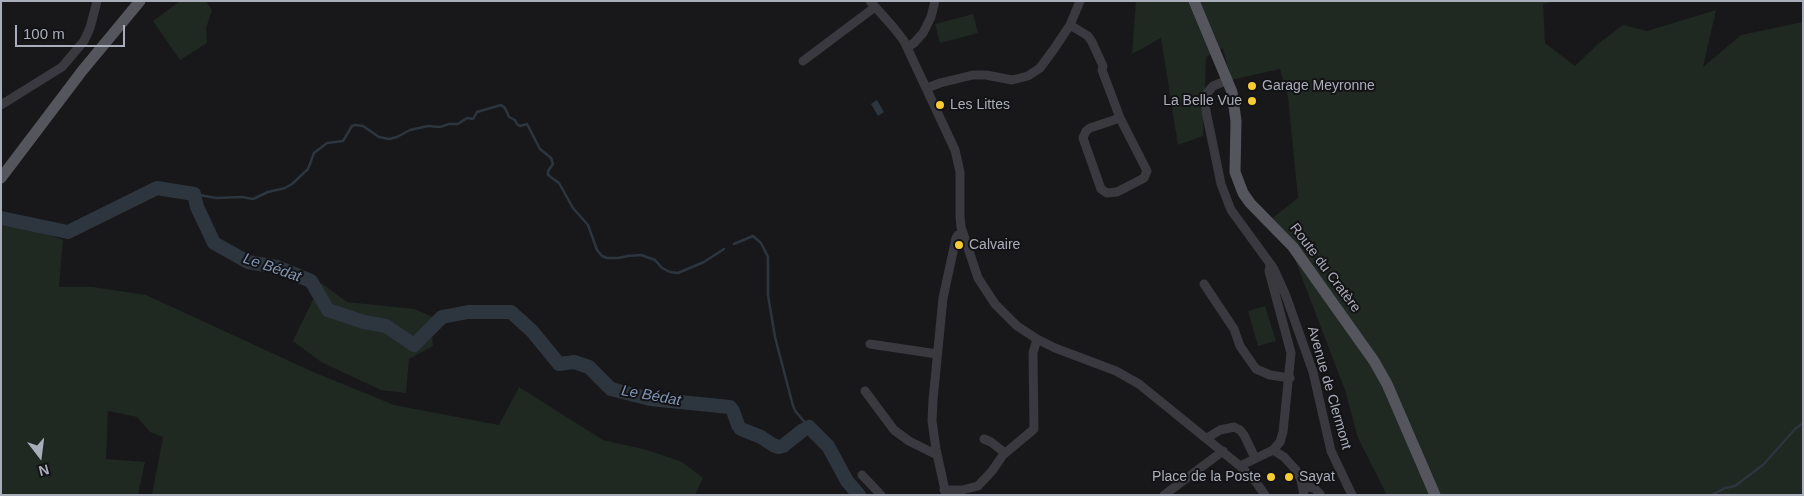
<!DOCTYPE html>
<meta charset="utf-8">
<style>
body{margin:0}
#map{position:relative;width:1804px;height:496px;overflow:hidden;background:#18181a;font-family:Helvetica,sans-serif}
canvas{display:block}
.frame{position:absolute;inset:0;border:2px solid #aaadba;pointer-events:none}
.north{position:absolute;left:15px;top:431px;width:50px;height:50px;-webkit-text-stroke:4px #131315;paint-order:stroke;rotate:165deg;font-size:14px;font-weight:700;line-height:20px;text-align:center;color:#aaadba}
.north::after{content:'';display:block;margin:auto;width:18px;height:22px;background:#aaadba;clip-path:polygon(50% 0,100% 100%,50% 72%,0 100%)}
.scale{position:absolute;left:15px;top:25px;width:110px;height:22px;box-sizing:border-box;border:2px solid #aaadba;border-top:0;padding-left:6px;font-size:15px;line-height:18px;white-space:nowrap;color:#aaadba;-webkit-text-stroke:4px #131315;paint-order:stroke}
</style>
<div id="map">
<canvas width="1804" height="496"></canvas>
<div class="frame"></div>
<div class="north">N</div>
<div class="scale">100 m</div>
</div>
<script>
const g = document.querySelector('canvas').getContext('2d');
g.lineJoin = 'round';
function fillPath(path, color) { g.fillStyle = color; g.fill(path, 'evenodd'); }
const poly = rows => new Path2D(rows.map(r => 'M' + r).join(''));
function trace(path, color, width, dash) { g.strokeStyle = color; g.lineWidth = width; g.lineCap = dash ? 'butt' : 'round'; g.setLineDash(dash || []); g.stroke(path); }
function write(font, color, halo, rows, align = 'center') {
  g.font = font + ' Helvetica,sans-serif'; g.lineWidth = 4; g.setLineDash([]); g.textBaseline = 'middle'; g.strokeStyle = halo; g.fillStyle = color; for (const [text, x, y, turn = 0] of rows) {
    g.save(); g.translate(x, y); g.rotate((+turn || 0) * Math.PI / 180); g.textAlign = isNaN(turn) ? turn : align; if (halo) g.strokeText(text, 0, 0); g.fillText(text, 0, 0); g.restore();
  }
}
fillPath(poly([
 [180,1,206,1,212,10,206,28,207,43,180,60,153,21],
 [1136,1,1556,1,1543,4,1545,43,1575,66,1599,43,1623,25,1647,31,1716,10,1703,67,1741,35,1803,22,1803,495,1387,495,1358,438,1345,390,1289,244,1270,220,1298,198,1288,97,1280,69,1231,80,1223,48,1206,57,1203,136,1178,145,1161,38,1132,54],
 [973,14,978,33,940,43,935,24],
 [1,226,37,230,63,240,59,287,93,287,146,295,311,371,394,405,499,425,519,387,603,440,647,450,682,462,703,478,695,495,152,495,163,437,150,432,137,417,108,411,106,459,145,462,138,495,1,495],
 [321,283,347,302,414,309,431,316,433,346,409,359,406,393,381,390,321,362,293,341],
 [1265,306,1276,341,1258,346,1248,311]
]), '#1f2821');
fillPath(poly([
 [877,100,884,112,878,116,871,104]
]), '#2d353e');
trace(poly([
 [194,194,216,198,242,197,253,199,268,192,285,188,292,184,308,169,314,153,327,143,343,141,352,126,355,125,363,126,379,137,389,139,397,137,410,130,428,126,440,127,449,124,458,124,467,118,473,119,477,112,501,105,505,108,509,117,515,120,517,124,520,126,527,124,540,149,551,158,553,164,548,171,548,175,559,183,573,208,588,225,597,250,602,256,607,258,618,258,628,256,641,255,655,260,662,268,670,272,678,273,704,262,724,249],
 [734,244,753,236,761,243,768,257,768,295,775,337,793,406,796,412,809,427],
 [1712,495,1725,488,1735,486,1764,464,1795,429,1803,423]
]), '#2d353e', 2.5);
trace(poly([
 [1,218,68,232,157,188,194,194,197,207,214,243,248,262,277,267,311,281,328,310,364,322,386,326,414,345,442,317,468,312,511,312,532,331,559,364,574,362,589,367,611,389,650,399,730,407,733,411,738,425,741,429,761,437,773,445,779,447,783,446,803,430],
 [807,428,809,427,828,446,847,481,859,495]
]), '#2d353e', 14);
trace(poly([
 [870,1,894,28,904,41,955,150,960,172,960,216,961,227,978,278,995,304,1017,326,1037,339,1055,348,1116,371,1139,384,1240,466,1256,482,1265,495],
 [1070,25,1088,36,1092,42,1103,66,1102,70,1120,118,1147,171,1144,178,1117,192,1107,193,1101,189,1083,138,1086,131,1090,128,1120,118],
 [907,47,914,43,923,33,931,17,935,1],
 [803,61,875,7],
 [1228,80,1213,86,1208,92,1205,101,1206,111,1221,184,1231,210,1274,269,1286,296,1313,372,1331,451,1352,495],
 [927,88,940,83,973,75,986,75,1012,80,1028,76,1040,68,1054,49,1070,25,1080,1],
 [1,105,62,67,84,41,90,28,97,1],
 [1204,284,1234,329,1240,346,1256,369,1270,375,1290,378],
 [870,344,937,354],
 [865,391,894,430,909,441,937,455],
 [1207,438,1220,430,1234,427,1240,430,1244,435,1255,458],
 [984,439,991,442,1005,453],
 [1273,450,1284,457,1296,470,1301,480,1304,495],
 [1240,466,1273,450,1280,442,1283,432,1291,353,1269,271,1270,266],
 [862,475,881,495],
 [1303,486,1314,488,1320,494],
 [944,490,962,490,978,486,992,471,1003,455,1034,429,1033,353,1037,339],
 [946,495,936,449,932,421,933,400,943,298,956,238,958,235,963,233],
 [1164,495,1223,451]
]), '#39393f', 9);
trace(poly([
 [1194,1,1232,92,1236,121,1235,172,1243,193,1250,203,1293,247,1374,361,1387,384,1435,495],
 [1,178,82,71,140,1]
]), '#55555e', 11);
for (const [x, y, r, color] of [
 [1252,86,5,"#f6cb33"],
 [1252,101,5,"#f6cb33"],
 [940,105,5,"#f6cb33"],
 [959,245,5,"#f6cb33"],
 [1271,477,5,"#f6cb33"],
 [1289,477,5,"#f6cb33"]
]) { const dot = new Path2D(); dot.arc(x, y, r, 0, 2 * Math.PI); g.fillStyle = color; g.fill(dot); trace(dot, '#131315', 2); }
write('14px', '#aaadba', '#131315', [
 ["Garage Meyronne",1262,86],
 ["La Belle Vue",1242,101,"right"],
 ["Les Littes",950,105],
 ["Calvaire",969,245],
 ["Place de la Poste",1261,477,"right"],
 ["Sayat",1299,477]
], 'left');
write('14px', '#aaadba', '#131315', [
 ["Route du Cratère",1325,268,53],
 ["Avenue de Clermont",1329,388,74]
]);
write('italic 15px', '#8096b5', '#131315', [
 ["Le Bédat",272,268,19],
 ["Le Bédat",651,396,10]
]);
</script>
